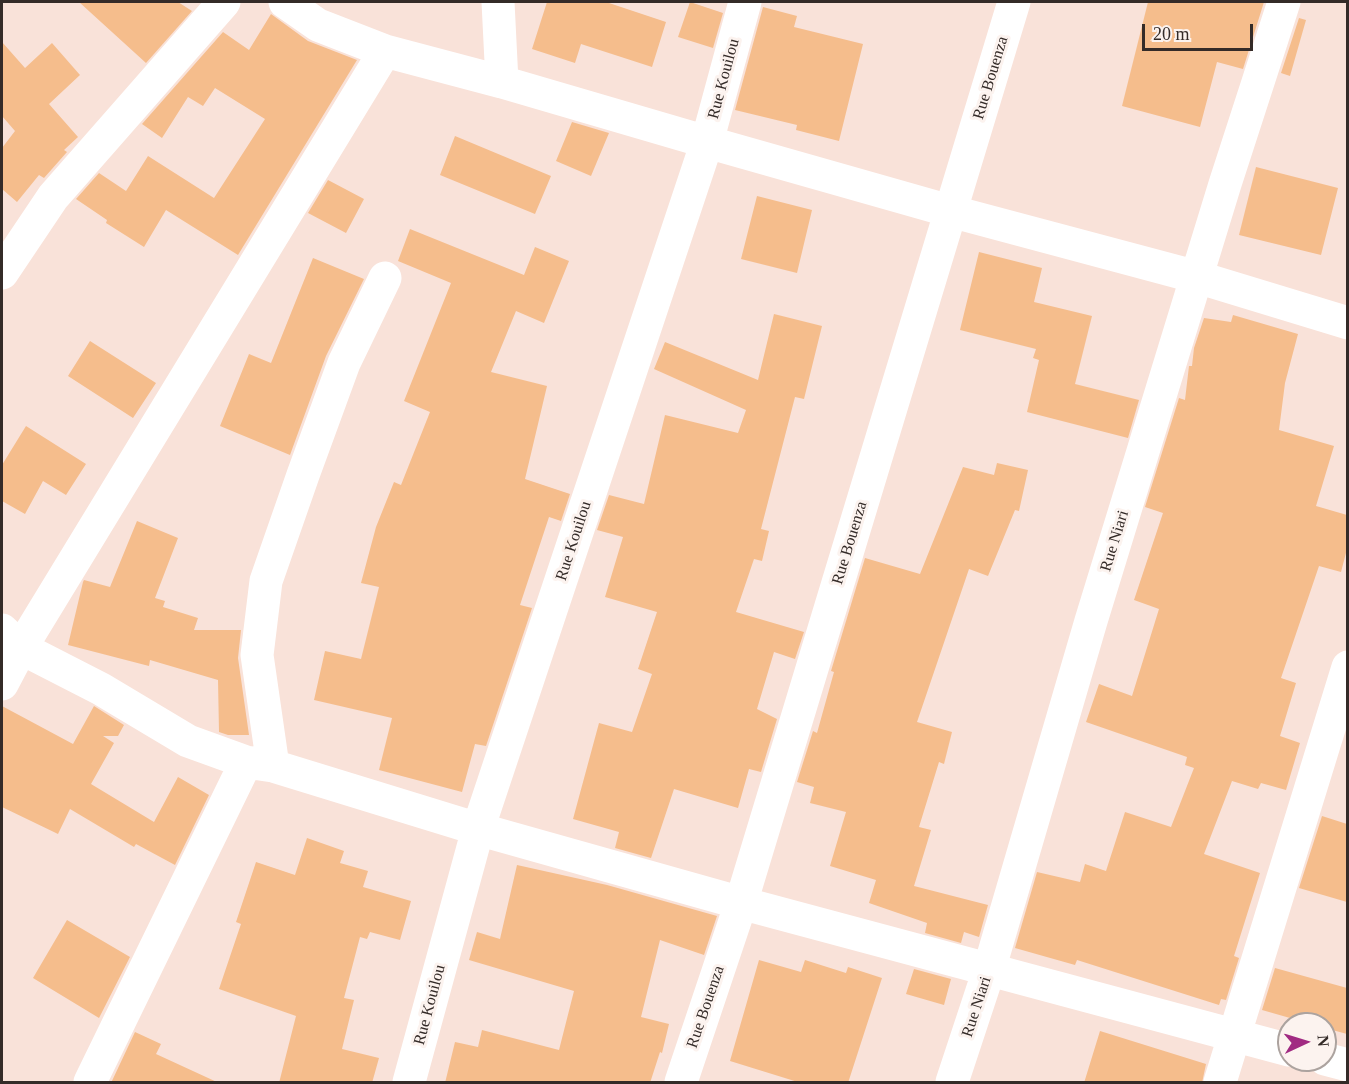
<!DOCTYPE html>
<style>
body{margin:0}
#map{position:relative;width:1349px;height:1084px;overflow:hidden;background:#f9e2d9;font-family:Georgia,serif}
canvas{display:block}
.frame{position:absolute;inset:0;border:3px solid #342b28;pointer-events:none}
.north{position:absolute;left:1277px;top:1012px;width:60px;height:60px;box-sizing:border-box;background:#fcf3ef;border:2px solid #aca39f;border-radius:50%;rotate:86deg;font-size:16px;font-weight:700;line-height:24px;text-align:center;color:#342b28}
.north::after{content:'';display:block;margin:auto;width:21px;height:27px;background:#a12a82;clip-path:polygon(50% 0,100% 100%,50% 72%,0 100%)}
.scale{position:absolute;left:1142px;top:24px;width:111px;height:27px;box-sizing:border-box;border:3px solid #342b28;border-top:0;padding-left:8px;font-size:18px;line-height:21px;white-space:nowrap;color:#342b28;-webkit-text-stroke:4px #fcf3ef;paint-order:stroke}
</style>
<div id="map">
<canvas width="1349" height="1084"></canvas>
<div class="frame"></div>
<div class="north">N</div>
<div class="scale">20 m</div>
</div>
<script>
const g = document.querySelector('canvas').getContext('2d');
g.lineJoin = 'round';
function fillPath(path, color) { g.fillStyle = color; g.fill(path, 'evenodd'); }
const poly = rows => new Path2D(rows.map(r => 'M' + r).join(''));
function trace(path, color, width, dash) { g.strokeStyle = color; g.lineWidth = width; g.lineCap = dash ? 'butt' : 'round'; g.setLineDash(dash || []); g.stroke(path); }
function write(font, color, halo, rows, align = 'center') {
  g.font = font + ' Georgia,serif'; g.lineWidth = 6; g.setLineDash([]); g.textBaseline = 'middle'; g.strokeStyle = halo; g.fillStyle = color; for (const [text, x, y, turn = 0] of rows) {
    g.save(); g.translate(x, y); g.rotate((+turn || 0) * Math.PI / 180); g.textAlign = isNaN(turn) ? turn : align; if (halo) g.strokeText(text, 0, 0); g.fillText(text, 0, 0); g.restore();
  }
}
fillPath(poly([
 [79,2,178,2,192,11,146,63],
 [547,2,606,2,666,22,652,67,581,44,575,63,532,49],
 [690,2,723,13,713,48,678,37],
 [1148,2,1264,2,1243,69,1217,62,1200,127,1122,106],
 [763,7,797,16,794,27,863,44,839,141,796,130,797,125,735,110],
 [271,14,308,41,357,60,238,255,166,210,144,247,106,223,107,220,76,199,99,173,126,191,148,156,214,198,265,119,215,88,203,106,188,97,162,138,142,124,223,32,249,50],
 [1299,18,1306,20,1290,76,1281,73],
 [2,42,25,68,52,43,80,75,49,104,78,137,64,150,67,152,44,178,39,175,17,202,2,189,2,148,15,131,2,116],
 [572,122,609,133,591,176,556,161],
 [455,136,551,176,535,214,440,175],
 [1256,167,1338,188,1321,255,1239,235],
 [328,180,364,199,346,233,308,213],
 [757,196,812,210,797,273,741,259],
 [410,229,524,275,535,247,569,261,544,323,516,311,491,372,547,386,525,479,570,494,561,521,549,517,520,605,532,608,486,746,475,744,462,792,379,770,392,718,314,700,325,651,361,659,379,587,361,583,376,527,394,482,401,485,430,412,404,401,451,283,398,261],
 [979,252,1042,268,1034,302,1092,316,1075,384,1139,400,1128,438,1027,412,1039,360,1033,358,1036,349,960,330],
 [313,258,364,279,326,356,290,455,220,426,249,354,271,363],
 [774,314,822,326,804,399,795,397,761,529,769,531,762,561,754,559,736,612,804,632,795,659,774,652,757,709,777,719,761,772,749,769,738,808,674,789,651,858,615,848,619,832,573,819,599,723,632,732,652,674,638,669,657,612,605,597,623,537,597,530,609,495,644,504,665,415,738,433,746,410,654,369,665,342,758,380],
 [1233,315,1298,334,1285,383,1279,430,1334,446,1316,506,1347,515,1347,549,1341,572,1319,566,1281,678,1296,683,1280,736,1300,743,1286,790,1261,783,1258,789,1232,781,1204,854,1260,873,1234,956,1239,958,1226,1000,1221,999,1219,1005,1077,960,1075,965,1015,948,1037,872,1080,882,1085,864,1106,871,1125,812,1171,827,1194,768,1185,765,1187,757,1086,722,1099,684,1132,696,1159,609,1134,600,1163,513,1145,507,1179,398,1185,400,1189,366,1192,366,1194,348,1204,318,1231,322],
 [90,341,156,383,133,418,68,376],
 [26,426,86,464,66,495,43,481,25,514,2,501,2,465],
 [997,463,1028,470,1019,511,1015,510,988,576,969,569,917,722,952,732,944,764,939,762,919,827,931,830,914,886,988,905,979,937,964,932,961,943,925,933,927,923,869,903,876,880,830,866,846,812,810,803,814,787,797,782,813,731,817,733,834,672,831,671,865,558,920,574,963,467,994,475],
 [137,521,178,538,155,598,165,601,163,607,198,618,194,630,241,630,238,658,249,735,228,735,219,732,218,680,150,660,149,666,68,645,83,582,84,580,110,587],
 [2,706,73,744,94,706,124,725,118,736,103,736,114,743,91,784,154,822,178,777,209,795,175,865,136,844,134,847,70,809,58,834,2,807],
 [1322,816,1347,824,1347,902,1299,888],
 [307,838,344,851,340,863,368,871,363,887,411,901,400,940,370,932,367,939,360,937,344,998,354,1000,342,1049,379,1058,372,1083,279,1083,296,1016,219,989,241,924,236,922,256,862,295,875],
 [517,865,607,885,717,916,704,955,660,940,641,1017,669,1024,662,1053,660,1052,650,1083,445,1083,455,1042,478,1047,482,1030,559,1050,574,991,469,960,477,932,500,939],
 [67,920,130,957,99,1018,33,978],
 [759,960,801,972,805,960,846,973,848,967,882,978,848,1083,801,1083,730,1061],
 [1275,968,1347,988,1347,1034,1325,1028,1325,1024,1311,1024,1262,1010],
 [914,969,951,979,944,1005,906,994],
 [1100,1031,1206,1064,1202,1083,1084,1083],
 [135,1032,161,1044,156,1054,219,1083,111,1083]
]), '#f5bd8c');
trace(poly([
 [285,2,318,25,385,51,502,82,707,142,950,211,1197,277,1348,323],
 [498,2,502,82],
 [2,273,53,197,224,2],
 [2,630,21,648,101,689,188,741,246,762,273,766,478,829,741,903,1289,1050],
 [2,684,21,648,385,51],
 [273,766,257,655,266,581,303,475,344,363,385,278],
 [1325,1059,1348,1065],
 [90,1082,246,762],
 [409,1082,478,829,707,142,745,2],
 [681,1082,741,903,1014,2],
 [952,1082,989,970,1091,621,1225,184,1284,2],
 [1220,1082,1348,667]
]), '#fff', 33);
write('16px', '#342b28', '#fcf3ef', [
 ["Rue Bouenza",991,78,-73],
 ["Rue Kouilou",724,79,-75],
 ["Rue Kouilou",574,541,-72],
 ["Rue Niari",1115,541,-73],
 ["Rue Bouenza",850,543,-73],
 ["Rue Kouilou",430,1005,-75],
 ["Rue Bouenza",706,1007,-71],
 ["Rue Niari",977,1007,-72]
]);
</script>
